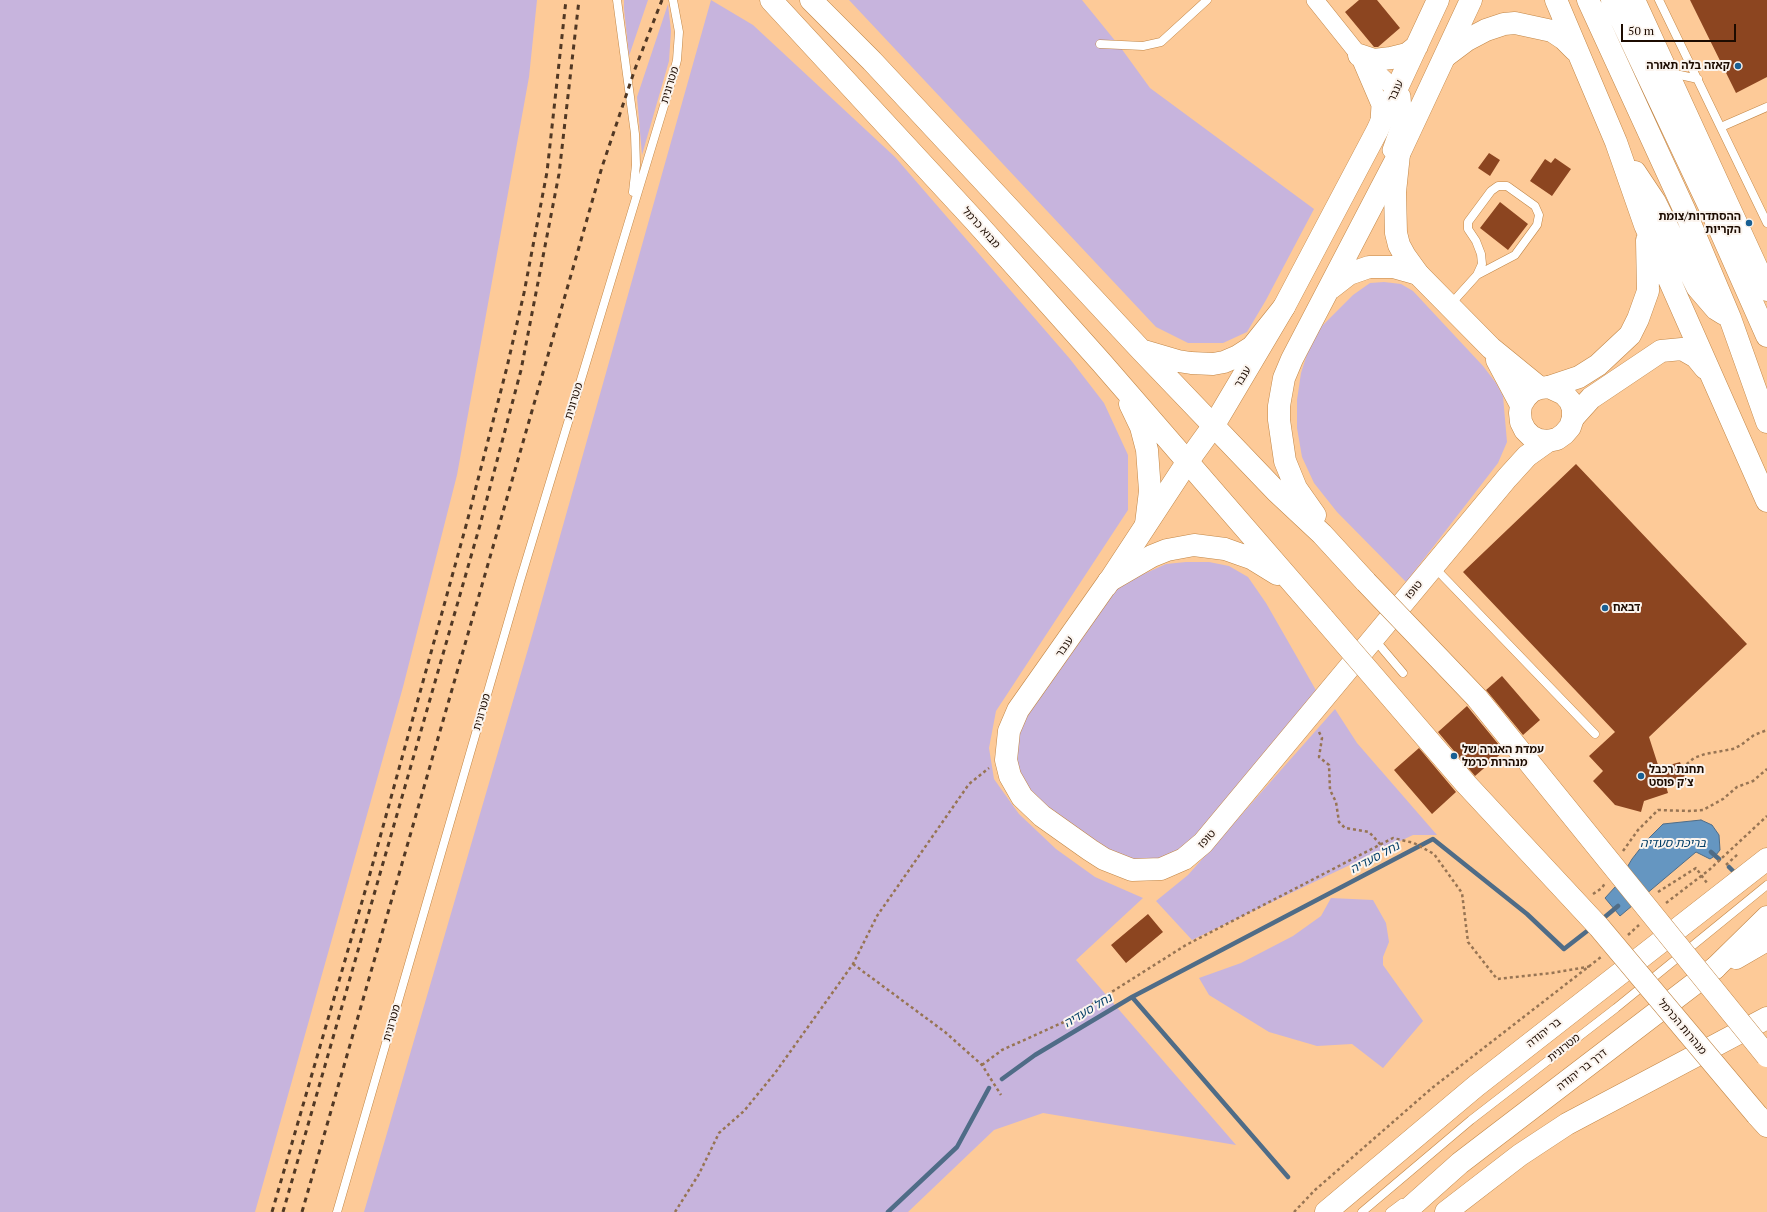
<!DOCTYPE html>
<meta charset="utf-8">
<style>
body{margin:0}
#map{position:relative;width:1767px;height:1212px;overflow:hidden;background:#fdca98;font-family:"PT Serif",serif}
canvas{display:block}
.scale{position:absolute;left:1621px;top:24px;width:115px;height:18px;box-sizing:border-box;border:2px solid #1c0b00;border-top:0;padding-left:5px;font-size:12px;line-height:14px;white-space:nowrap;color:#1c0b00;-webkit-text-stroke:3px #fbf4ee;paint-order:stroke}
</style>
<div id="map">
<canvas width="1767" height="1212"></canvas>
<div class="scale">50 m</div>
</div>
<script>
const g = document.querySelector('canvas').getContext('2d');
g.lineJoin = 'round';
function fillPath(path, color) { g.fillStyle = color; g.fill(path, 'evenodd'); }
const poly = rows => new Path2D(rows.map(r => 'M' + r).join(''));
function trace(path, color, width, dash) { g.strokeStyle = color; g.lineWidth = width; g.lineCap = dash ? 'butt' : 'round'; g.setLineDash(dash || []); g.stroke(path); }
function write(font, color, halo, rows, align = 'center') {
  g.font = font + ' "PT Serif","Noto Sans Hebrew",serif'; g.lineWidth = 4; g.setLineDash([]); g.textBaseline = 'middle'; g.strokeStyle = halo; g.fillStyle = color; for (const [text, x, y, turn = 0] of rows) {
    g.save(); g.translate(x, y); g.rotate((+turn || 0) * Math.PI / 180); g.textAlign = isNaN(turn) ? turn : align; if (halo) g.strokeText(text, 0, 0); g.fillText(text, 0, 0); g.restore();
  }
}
fillPath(poly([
 [0,0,537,0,529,77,457,475,403,687,255,1212,0,1212],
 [624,0,648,0,629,56,624,9],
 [711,0,753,25,895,157,1070,359,1104,403,1128,455,1128,510,996,711,989,748,994,779,1019,814,1056,849,1095,877,1143,898,1076,960,1236,1145,1043,1113,994,1130,908,1212,364,1212,533,632],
 [849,0,1082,0,1121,48,1150,88,1314,209,1266,300,1247,332,1223,343,1188,343,1156,327],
 [668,4,671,31,669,61,642,155,637,97],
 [1384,282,1401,284,1413,291,1483,366,1496,383,1503,396,1507,442,1498,463,1406,582,1337,512,1314,483,1302,457,1297,428,1297,400,1301,373,1309,348,1320,328,1353,295,1370,283],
 [1186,562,1209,562,1229,566,1248,577,1266,603,1317,692,1196,836,1179,850,1158,859,1134,860,1109,850,1048,808,1030,791,1020,772,1016,759,1018,734,1027,716,1117,586,1166,564],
 [1335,709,1357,743,1437,835,1413,835,1192,940,1156,901,1188,875],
 [1331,898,1373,900,1386,923,1389,942,1383,957,1383,965,1423,1021,1383,1068,1352,1044,1317,1046,1269,1032,1209,995,1199,978,1241,963,1293,936,1321,916]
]), '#c7b4dd');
const water = poly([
 [1701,820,1712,825,1719,835,1720,850,1716,855,1710,859,1696,852,1620,916,1605,898,1616,886,1632,859,1646,841,1663,824,1701,820]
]);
fillPath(water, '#6596c1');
trace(water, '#4f6c87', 1);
trace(poly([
 [1711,852,1719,859],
 [1729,867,1733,871],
 [1600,921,1618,906],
 [1132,997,1288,1177],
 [1002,1079,1035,1055,1132,997,1433,839,1527,914,1564,949,1591,928],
 [888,1212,957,1147,989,1088]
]), '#4f6c87', 4.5);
fillPath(poly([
 [1359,0,1377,0,1400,28,1378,47,1374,47,1345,12],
 [1690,0,1767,0,1767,77,1736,93],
 [1489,153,1500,160,1490,176,1478,168],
 [1555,158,1571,169,1552,196,1530,181,1545,159,1551,163],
 [1500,202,1528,224,1508,250,1480,228],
 [1576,464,1747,644,1649,737,1659,768,1680,762,1686,780,1666,786,1668,793,1644,801,1641,812,1615,805,1593,781,1603,771,1589,756,1615,732,1463,572],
 [1502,676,1540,720,1523,735,1486,690],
 [1467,706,1504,751,1475,776,1438,732],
 [1419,748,1456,792,1432,814,1394,770],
 [1148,914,1163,932,1126,963,1111,945]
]), '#8c4520');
const lane = poly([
 [617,0,635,134,636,165,633,192],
 [1659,0,1767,223],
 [1100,44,1143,46,1161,42,1207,0],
 [1671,73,1698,79],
 [1721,127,1767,107],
 [1450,305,1477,275,1515,255,1537,225,1539,215,1535,206,1507,186,1498,186,1491,191,1468,222,1468,229,1476,241,1481,254,1482,264,1477,275],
 [1434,567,1595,734],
 [1375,640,1403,673],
 [337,1212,520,581,673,76,677,60,679,32,673,0],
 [1362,1212,1471,1120,1616,1008,1767,885],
 [1390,1212,1402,1203]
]);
const street = poly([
 [1315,0,1359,55,1402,96,1403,111,1401,122,1391,150],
 [1362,63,1380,105,1379,122]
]);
const secondary = poly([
 [1471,0,1399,154,1395,192,1396,233,1399,245,1405,256,1418,274,1491,348,1540,388],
 [1359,55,1374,60,1391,58,1407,54,1417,46],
 [1497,360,1521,405,1520,413,1521,422,1525,430,1531,436,1539,440,1548,441,1557,439,1564,434,1570,427,1573,418,1573,409,1570,401,1564,394,1549,387,1540,388,1532,391,1526,397,1521,405],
 [1109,581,1018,710,1009,731,1006,760,1010,776,1022,797,1042,816,1090,850,1104,859,1132,870,1161,869,1184,859,1203,843,1507,478,1527,456,1548,441],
 [1106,586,1188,461,1214,425,1284,307,1377,131,1438,0]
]);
const primary = poly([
 [1634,0,1767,290],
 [1736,958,1767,940],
 [1715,968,1767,917]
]);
const highway = poly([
 [771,0,975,221,1101,362,1323,618],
 [811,0,872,61,1141,350,1276,491,1322,534,1366,582],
 [1556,0,1616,142,1645,225,1767,501],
 [1588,0,1684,209,1730,318,1767,422],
 [1612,0,1712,212,1767,336],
 [1447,55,1467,40,1486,30,1504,24,1515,23,1552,31,1564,39,1575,50],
 [1635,172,1655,202,1697,287,1716,309,1724,314],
 [1331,288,1349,274,1369,267,1393,267,1418,274],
 [1144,351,1178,361,1191,363,1213,364,1224,362,1238,356,1252,347,1284,307],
 [1549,387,1579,377,1598,365,1630,335,1638,319,1648,291,1647,240],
 [1130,404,1141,427,1147,450,1150,491,1146,524],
 [1573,418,1591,398,1661,351,1682,349,1696,357,1705,368],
 [1315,515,1296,488,1285,461,1279,420,1279,406,1284,378,1292,359,1399,154],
 [1109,581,1152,556,1167,550,1194,545,1225,549,1239,554,1251,558,1277,574],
 [1757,1115,1767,1126],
 [1326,1212,1476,1086,1767,859],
 [1405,1212,1460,1163,1715,968],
 [1446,1212,1520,1155,1567,1124,1767,1018]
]);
trace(lane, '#c18646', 9);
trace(street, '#c18646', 18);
trace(secondary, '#c18646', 23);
trace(primary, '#c18646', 23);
trace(highway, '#c18646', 23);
trace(poly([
 [1319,732,1322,738,1319,757,1329,765,1330,790,1336,802,1339,822,1345,828,1369,832,1381,845],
 [1682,768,1694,758,1705,754,1733,749,1741,745,1754,735,1767,730],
 [1623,851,1638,830,1658,810,1689,811,1703,810,1723,799,1737,787,1753,781,1767,769],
 [1726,865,1738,854],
 [1658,892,1696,868,1707,883],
 [1593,894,1602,888,1605,883],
 [1666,903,1709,870,1767,816],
 [1628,935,1639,925],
 [853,964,945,1032,982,1065,1001,1095],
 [982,1065,1002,1050,1064,1022,1186,945,1393,838,1414,843,1434,854,1462,893,1468,942,1497,979,1552,973,1592,966],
 [675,1212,699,1174,719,1133,744,1111,775,1073,853,964,877,916,969,784,989,768],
 [1294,1212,1315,1190,1432,1088,1601,957]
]), '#977453', 2.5, [3, 3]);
trace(lane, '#fff', 8);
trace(street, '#fff', 17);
trace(secondary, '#fff', 22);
trace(primary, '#fff', 22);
trace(highway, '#fff', 22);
trace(poly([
 [272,1212,368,881,467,522,507,367,524,293,547,172,566,0],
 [283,1212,480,525,521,370,559,174,579,0],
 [302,1212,602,167,635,69,662,0]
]), '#513824', 3, [5, 5]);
const highwayBridge = poly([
 [1366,582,1477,698,1767,1056],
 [1323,618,1466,784,1599,927,1757,1115]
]);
trace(highwayBridge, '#c18646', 23, []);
trace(highwayBridge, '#fff', 22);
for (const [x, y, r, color] of [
 [1738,66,4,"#185f93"],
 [1749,223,4,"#185f93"],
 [1605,608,4,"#185f93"],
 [1454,756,4,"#185f93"],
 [1641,776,4,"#185f93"]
]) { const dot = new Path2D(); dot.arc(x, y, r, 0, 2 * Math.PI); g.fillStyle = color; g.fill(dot); trace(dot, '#fbf4ee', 1.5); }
write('bold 11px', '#1c0b00', '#fbf4ee', [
 ["קאזה בלה תאורה",1730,66,"right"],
 ["ההסתדרות/צומת",1741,217,"right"],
 ["הקריות",1741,230,"right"],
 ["דבאח",1613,608],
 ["עמדת האגרה של",1462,750],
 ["מנהרות כרמל",1462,763],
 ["תחנת רכבל",1649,770],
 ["צ'ק פוסט",1649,783]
], 'left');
write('11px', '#1c0b00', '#fbf4ee', [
 ["מטרונית",670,85,-73],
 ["ענבר",1396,91,-65],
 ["מבוא כרמל",981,228,48],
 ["ענבר",1243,377,-59],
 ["מטרונית",574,401,-73],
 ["טופז",1414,590,-51],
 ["ענבר",1065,647,-56],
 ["מטרונית",482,712,-74],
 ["טופז",1207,839,-48],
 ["מטרונית",392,1023,-74],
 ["מנהרות הכרמל",1682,1027,50],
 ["בר יהודה",1544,1033,-38],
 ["מטרונית",1564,1048,-38],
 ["דרך בר יהודה",1582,1070,-38]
]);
write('italic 12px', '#003d66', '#fbf4ee', [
 ["בריכת סעדיה",1673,844],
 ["נחל סעדיה",1375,858,-28],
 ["נחל סעדיה",1088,1011,-31]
]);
</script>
